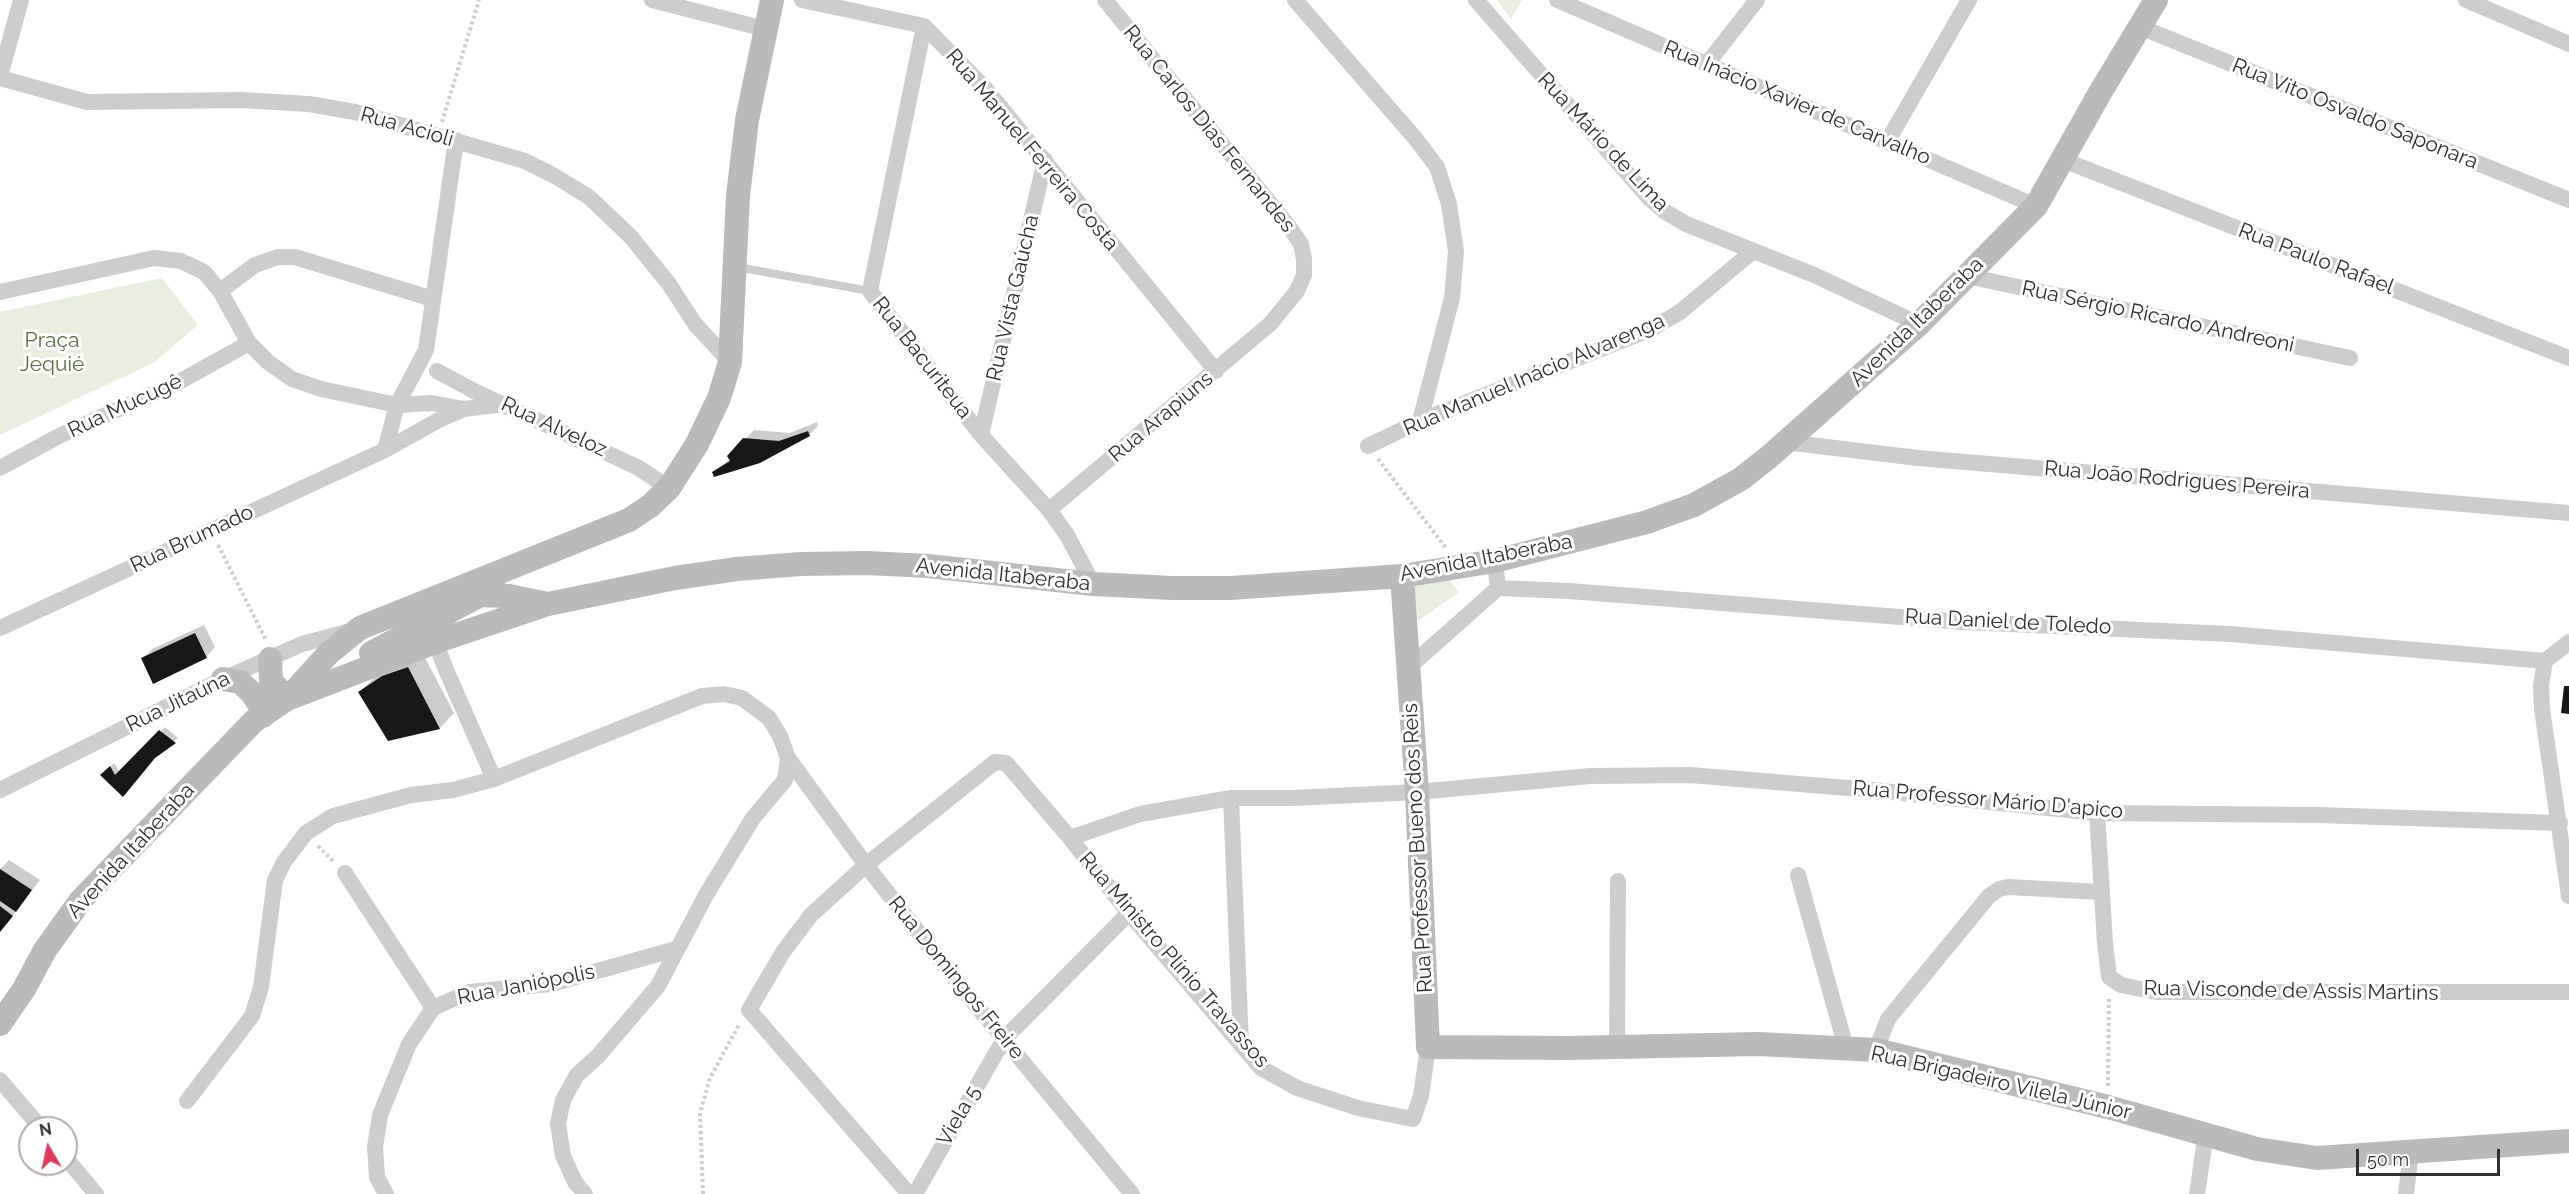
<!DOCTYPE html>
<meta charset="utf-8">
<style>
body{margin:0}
#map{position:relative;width:2569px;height:1194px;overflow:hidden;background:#fff;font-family:Raleway,sans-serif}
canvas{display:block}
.north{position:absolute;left:18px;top:1116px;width:60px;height:60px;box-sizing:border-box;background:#fff;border:2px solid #acacac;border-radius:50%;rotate:351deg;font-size:16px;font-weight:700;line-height:24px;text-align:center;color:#303030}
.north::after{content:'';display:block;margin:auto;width:21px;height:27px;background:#e2385b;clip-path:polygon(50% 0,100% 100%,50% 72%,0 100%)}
.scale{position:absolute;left:2356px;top:1149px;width:144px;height:27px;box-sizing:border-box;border:3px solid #303030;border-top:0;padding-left:8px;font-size:18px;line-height:21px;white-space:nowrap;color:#303030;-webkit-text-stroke:4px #fff;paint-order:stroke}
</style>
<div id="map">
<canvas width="2569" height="1194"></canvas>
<div class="north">N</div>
<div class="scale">50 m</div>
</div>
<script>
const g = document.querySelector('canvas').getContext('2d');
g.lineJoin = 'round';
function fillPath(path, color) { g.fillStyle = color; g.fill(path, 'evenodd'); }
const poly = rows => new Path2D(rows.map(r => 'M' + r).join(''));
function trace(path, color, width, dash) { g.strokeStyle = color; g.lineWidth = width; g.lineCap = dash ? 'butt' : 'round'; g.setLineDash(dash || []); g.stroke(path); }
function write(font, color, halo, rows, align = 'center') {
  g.font = font + ' Raleway,sans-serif'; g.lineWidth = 6; g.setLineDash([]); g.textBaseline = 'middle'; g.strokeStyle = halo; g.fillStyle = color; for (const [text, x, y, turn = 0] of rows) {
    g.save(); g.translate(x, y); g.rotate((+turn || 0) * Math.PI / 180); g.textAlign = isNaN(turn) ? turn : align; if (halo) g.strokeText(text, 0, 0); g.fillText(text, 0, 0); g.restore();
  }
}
fillPath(poly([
 [1497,0,1522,0,1511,19],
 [162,278,198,325,153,363,0,435,0,312],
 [1446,576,1459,592,1418,621,1414,580]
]), '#e8eddf');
fillPath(poly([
 [817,422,818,426,809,435,714,472,730,459,729,456,754,430,790,433],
 [204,625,215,647,206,657,143,659,152,649],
 [423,654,454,713,440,728,389,740,360,692,374,678],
 [165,727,178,738,157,755,127,791,102,775,114,763,120,772],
 [9,860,40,880,0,932,0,869]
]), '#0003');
fillPath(poly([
 [808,431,810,436,760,463,714,477,712,472,730,461,727,456,743,438,779,441],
 [195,633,207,658,153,684,141,658],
 [408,667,440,729,388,741,358,692,382,676],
 [2564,686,2569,686,2569,714,2561,713],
 [159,730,176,743,155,758,123,797,100,775,110,766,115,775],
 [0,869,32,890,16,912,0,901],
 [0,906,13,916,0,932]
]), '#171717');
trace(poly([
 [442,122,479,0],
 [1378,459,1446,548],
 [218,545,266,640],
 [318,846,334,862],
 [2108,1086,2109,997],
 [703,1194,700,1113,710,1078,740,1023]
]), '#cdcdcd', 4, [3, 3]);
trace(poly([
 [737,267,870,291]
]), '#cdcdcd', 8);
trace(poly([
 [652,0,765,29],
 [802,0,924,26,985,88,1216,371],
 [1295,0,1415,138,1437,167,1449,204,1456,252,1452,298,1420,421],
 [1476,0,1650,199,1664,211,1686,224,1814,275,1919,324],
 [1557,0,2036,206],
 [2466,0,2569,44],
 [924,26,870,291,981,435,1049,510,1067,535,1093,584],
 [2140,27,2569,200],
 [1706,65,1757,0],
 [0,76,21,0],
 [0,78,87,102,241,100,309,104,355,112,525,161,553,175,589,197,631,237,669,284,695,324,730,362],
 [456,140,426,350,397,405,385,450,439,420,464,409,504,404],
 [1887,142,1969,0],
 [2063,160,2569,358],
 [1967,276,2350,358],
 [220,291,255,265,278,257,295,257,433,299],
 [0,292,154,258,181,261,204,272,220,291,249,343,268,362,292,379,321,389,397,405,432,403,464,409],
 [437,371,474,391,639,468,669,488],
 [981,435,1045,160],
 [1785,442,1918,458,2569,513],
 [1368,446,1420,421,1651,329,1680,312,1752,252],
 [0,468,59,436,177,383,249,343],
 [1049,510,1270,324,1297,291,1304,275,1304,259,1301,244,1287,224,1105,0],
 [1495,561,1498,588,1569,591,1964,622,2230,634,2545,661],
 [0,628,385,450],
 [434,633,435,642,447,672,494,779],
 [2569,642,2545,661,2541,685,2542,709,2569,896],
 [1409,667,1498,588],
 [788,758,866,865,970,998,1132,1194],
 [0,790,223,679,302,644,354,630],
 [1231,798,1241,1045],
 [2097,813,2105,943,2109,977,2121,985,2156,992,2569,992],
 [1070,838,1140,814,1231,798,1293,798,1417,792,1590,776,1690,775,1872,790,2097,813,2319,815,2560,823],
 [345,873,433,1008],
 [1798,875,1846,1048],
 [1617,1047,1618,881],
 [1876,1050,1888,1019,1989,896,1999,889,2008,887,2101,892],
 [0,1080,41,1128],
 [187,1101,252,1016,261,987,275,880,284,862,306,833,333,816,411,795,453,790,494,779,702,696,724,694,742,698,769,718,780,736,788,758,785,780,753,818,706,895,658,986,598,1056,577,1075,563,1100,558,1124,563,1156,575,1182,585,1194],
 [66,1158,96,1194],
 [386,1194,377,1177,375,1147,380,1115,409,1044,433,1008,469,992,551,984,676,949],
 [909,1194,749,1010,783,952,811,915,866,865,995,762,1006,763,1012,770,1070,838,1129,913,1261,1068,1297,1088,1358,1108,1413,1119,1421,1096,1428,1047],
 [915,1194,1004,1039,1129,913],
 [2197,1194,2206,1133],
 [2406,1194,2411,1151]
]), '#cdcdcd', 16);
trace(poly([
 [1402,576,1417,792,1428,1047,1568,1048,1758,1044,1876,1050,2108,1107,2257,1149,2317,1158,2569,1141],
 [477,595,509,596,548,604],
 [371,653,494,588],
 [270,659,271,681,287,699],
 [223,679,240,682,252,693,260,705,263,716],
 [291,695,329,653,360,628,629,520,650,506,669,488,697,444,719,398,730,362,738,196,747,120,772,0],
 [0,1024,24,989,45,950,81,900,254,721,287,699,435,642,548,604,675,578,737,569,801,564,867,563,928,566,1093,584,1172,588,1231,588,1402,576,1495,561,1647,522,1694,505,1741,479,1770,456,1919,324,2036,206,2101,91,2156,0]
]), '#bababa', 24);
write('21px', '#303030', '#fff', [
 ["Rua Inácio Xavier de Carvalho",1797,103,23],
 ["Rua Vito Osvaldo Saponara",2355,114,22],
 ["Rua Acioli",407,127,16],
 ["Rua Carlos Dias Fernandes",1209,129,51],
 ["Rua Mário de Lima",1603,142,47],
 ["Rua Manuel Ferreira Costa",1032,150,50],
 ["Rua Paulo Rafael",2316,259,21],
 ["Rua Vista Gaúcha",1013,298,-77],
 ["Rua Sérgio Ricardo Andreoni",2158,317,12],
 ["Avenida Itaberaba",1917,322,-44],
 ["Rua Bacuriteua",922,358,52],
 ["Rua Manuel Inácio Alvarenga",1534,375,-23],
 ["Rua Mucugê",125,406,-25],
 ["Rua Arapiuns",1161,417,-40],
 ["Rua Alveloz",554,427,25],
 ["Rua João Rodrigues Pereira",2177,480,5],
 ["Rua Brumado",192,539,-25],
 ["Avenida Itaberaba",1486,558,-11],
 ["Avenida Itaberaba",1003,575,6],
 ["Rua Daniel de Toledo",2008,622,3],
 ["Rua Jitaúna",178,702,-26],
 ["Rua Professor Mário D'apico",1988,800,5],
 ["Rua Professor Bueno dos Reis",1418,848,-93],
 ["Avenida Itaberaba",131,851,-47],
 ["Rua Ministro Plínio Travassos",1174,960,49],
 ["Rua Domingos Freire",956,978,51],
 ["Rua Janiópolis",526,985,-11],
 ["Rua Visconde de Assis Martins",2291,991,1],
 ["Rua Brigadeiro Vilela Júnior",2001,1083,13],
 ["Viela 5",959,1116,-60]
]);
write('21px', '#596c3e', '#fff', [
 ["Praça",52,341],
 ["Jequié",52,365]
]);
</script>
